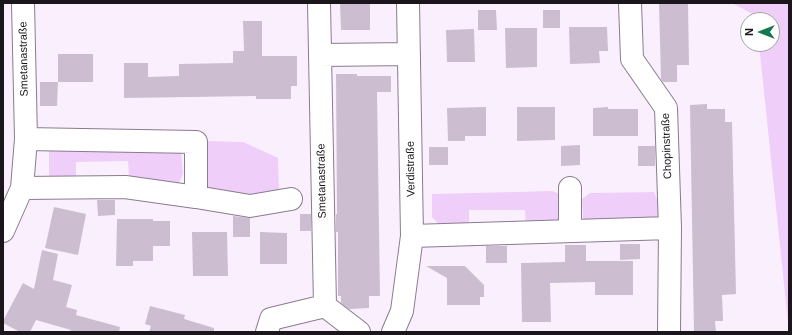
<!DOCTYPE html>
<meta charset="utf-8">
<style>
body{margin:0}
#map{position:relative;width:792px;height:335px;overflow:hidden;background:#faf0fd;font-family:Helvetica,sans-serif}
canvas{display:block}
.frame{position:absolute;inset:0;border:4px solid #1b151c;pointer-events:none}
.north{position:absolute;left:740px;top:12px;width:40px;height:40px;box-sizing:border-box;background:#fff;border:1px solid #a4a1a4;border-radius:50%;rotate:270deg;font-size:11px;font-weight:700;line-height:16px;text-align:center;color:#1b151c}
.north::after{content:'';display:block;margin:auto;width:14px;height:18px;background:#177951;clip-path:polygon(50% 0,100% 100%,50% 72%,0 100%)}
</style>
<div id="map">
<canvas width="792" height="335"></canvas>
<div class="frame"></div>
<div class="north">N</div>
</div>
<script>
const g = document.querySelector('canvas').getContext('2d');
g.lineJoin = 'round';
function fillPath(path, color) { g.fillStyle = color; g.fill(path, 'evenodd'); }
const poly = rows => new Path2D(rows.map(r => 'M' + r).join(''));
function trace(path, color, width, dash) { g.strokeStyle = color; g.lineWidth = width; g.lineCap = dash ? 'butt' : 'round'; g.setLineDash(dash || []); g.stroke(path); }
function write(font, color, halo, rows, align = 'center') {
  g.font = font + ' Helvetica,sans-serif'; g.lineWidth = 3.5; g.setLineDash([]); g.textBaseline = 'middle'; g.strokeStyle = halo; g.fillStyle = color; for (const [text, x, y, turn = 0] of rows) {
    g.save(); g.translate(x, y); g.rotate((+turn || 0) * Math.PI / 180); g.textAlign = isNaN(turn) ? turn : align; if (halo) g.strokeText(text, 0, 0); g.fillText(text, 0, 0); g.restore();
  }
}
fillPath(poly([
 [732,3,789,3,789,332,759,44,772,44,772,20,757,20,756,16],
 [207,141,243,142,278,158,279,191,252,197,202,187,203,144],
 [49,147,181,151,183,174,179,183,174,185,129,177,128,161,76,162,76,179,49,177],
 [552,191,560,194,559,221,526,227,525,210,469,210,469,228,441,226,432,217,432,194],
 [654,192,659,204,658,221,590,224,583,218,582,199,590,193]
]), '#efcefa');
fillPath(poly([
 [340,3,370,3,370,30,341,30],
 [659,3,688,3,689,65,677,65,677,82,663,82,661,79],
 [478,10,496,10,497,30,478,30],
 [543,10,560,10,560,28,543,28],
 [243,21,262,21,262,56,297,56,297,86,291,86,291,99,256,99,256,96,124,98,124,63,148,63,148,77,179,76,179,64,233,63,233,51,244,51],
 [569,27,607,27,608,51,599,51,600,63,570,64],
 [505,28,537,28,537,67,506,68],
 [474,29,475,62,447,62,446,30],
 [58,54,93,54,93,82,58,82],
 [336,74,357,74,357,76,391,76,391,92,377,92,380,296,369,296,369,308,349,309,341,303,341,296,338,296,338,232,336,232,336,214,337,214],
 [40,82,58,82,57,106,40,106],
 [707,104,707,109,725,109,725,122,732,122,736,294,722,295,723,321,715,321,716,332,694,332,690,105],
 [486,107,486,136,465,136,465,141,448,141,447,108],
 [517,107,555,107,555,140,517,141],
 [608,107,608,109,638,109,638,136,593,136,593,108],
 [580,145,580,165,561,166,561,146],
 [638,146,655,146,655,166,638,166],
 [429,147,448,147,448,165,429,165],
 [97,200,115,200,115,215,98,216],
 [54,207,86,214,78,255,45,248],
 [300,214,311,214,311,231,300,231],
 [233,216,250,218,250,237,233,237],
 [117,219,153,219,153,221,170,221,170,246,153,246,153,261,133,261,133,266,116,266],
 [192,232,227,232,228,276,193,276],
 [260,232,287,233,287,264,260,264],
 [620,244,640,244,640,259,620,260],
 [565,245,586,245,586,261,633,261,633,295,595,295,595,282,550,283,551,322,522,322,521,263,565,262],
 [486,246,507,246,507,263,486,263],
 [42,250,58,254,53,280,72,285,66,307,77,310,76,315,120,327,119,332,70,332,71,330,36,320,30,332,20,332,3,323,3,321,23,283,34,289],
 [426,266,465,266,484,285,484,297,480,297,480,305,447,305,447,278],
 [150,306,185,315,184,319,214,328,214,332,149,332,151,326,145,324]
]), '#ccbdd1');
const minor = poly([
 [319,3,325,306,359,332],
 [630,3,632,59,666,108,670,228,669,332],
 [320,55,409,54],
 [26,139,196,142,196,197],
 [22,188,125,187,196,197,250,206,291,199],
 [570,188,570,231],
 [3,231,22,188,26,139,23,3],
 [412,236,670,228],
 [267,332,271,319,325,306],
 [393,332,402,311,412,236,408,3]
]);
trace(minor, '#8a7b8f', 24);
trace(minor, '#fff', 22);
write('11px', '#1b151c', '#fff', [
 ["Smetanastraße",24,59,-91],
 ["Chopinstraße",667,146,-92],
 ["Verdistraße",411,169,-91],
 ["Smetanastraße",322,181,-91]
]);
</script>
